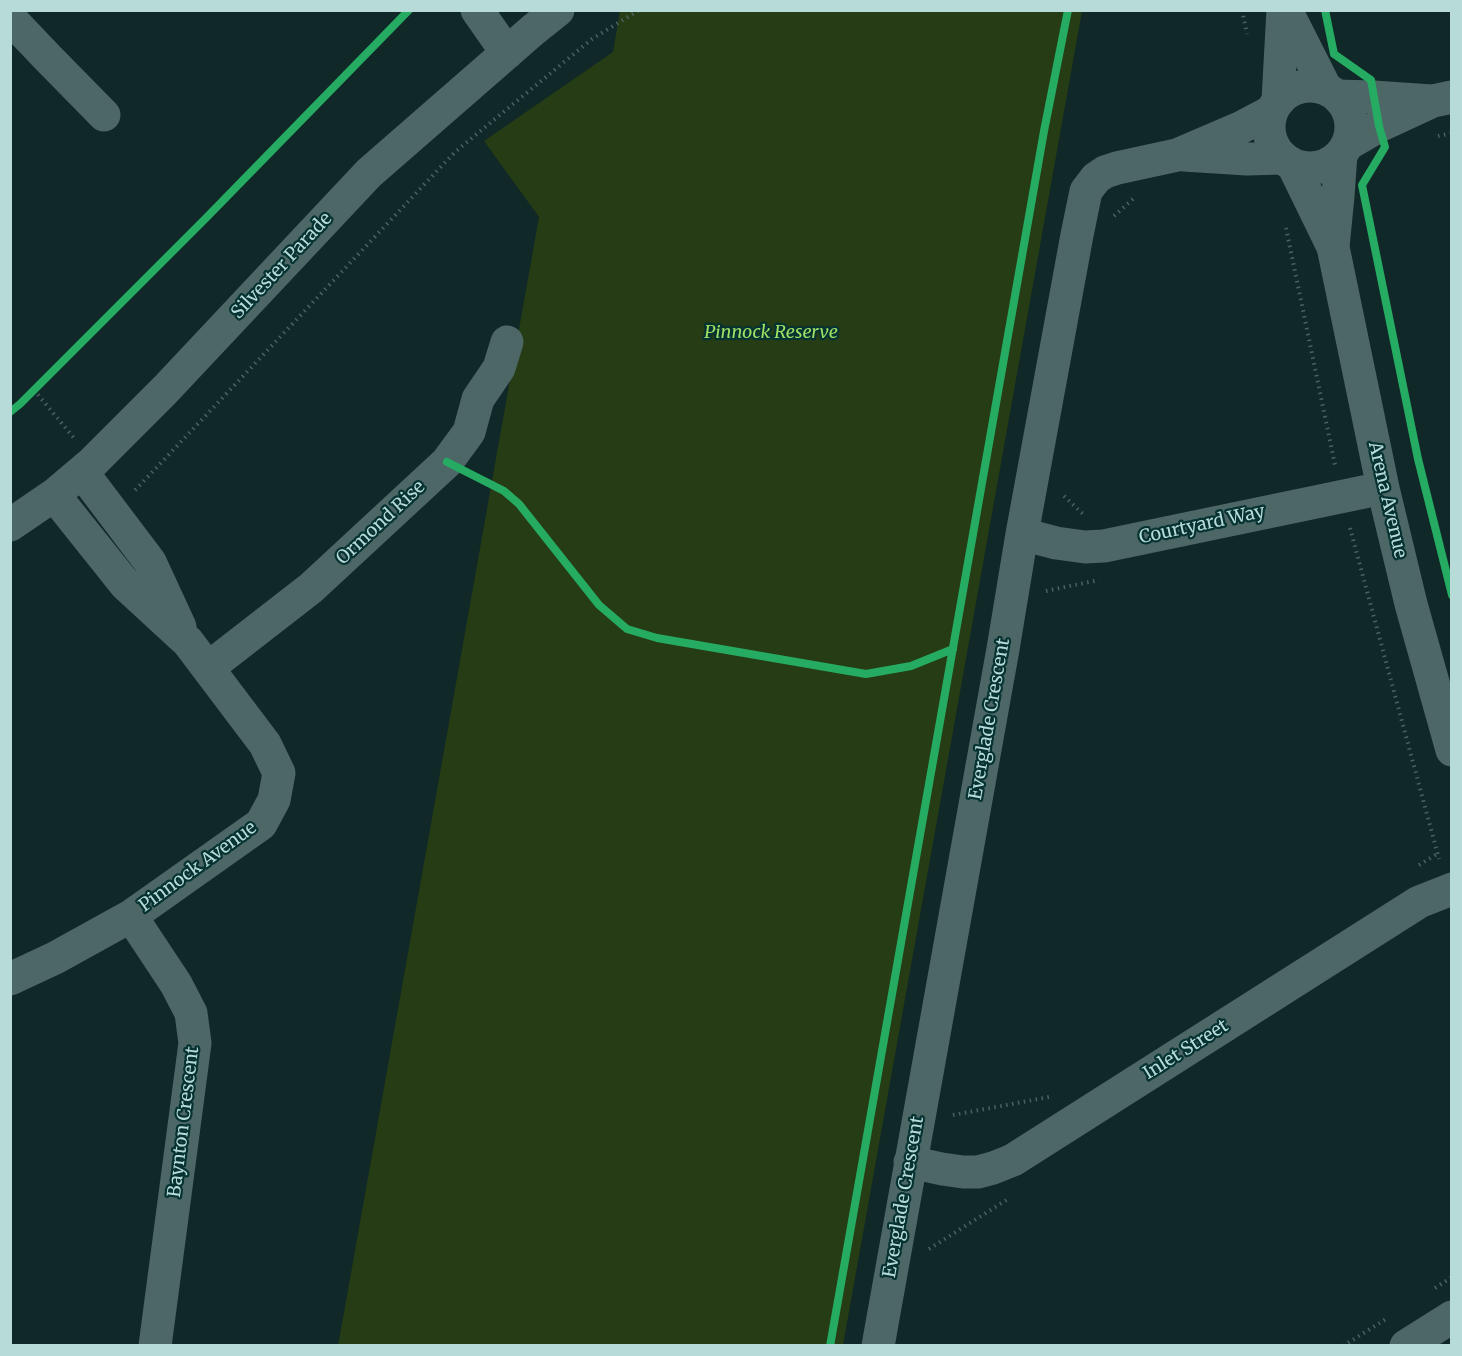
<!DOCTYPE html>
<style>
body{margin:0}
#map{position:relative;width:1462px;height:1356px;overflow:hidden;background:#102828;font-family:Merriweather,serif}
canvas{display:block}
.frame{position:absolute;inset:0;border:12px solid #b7dbd9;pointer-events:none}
</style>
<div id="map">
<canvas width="1462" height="1356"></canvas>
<div class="frame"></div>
</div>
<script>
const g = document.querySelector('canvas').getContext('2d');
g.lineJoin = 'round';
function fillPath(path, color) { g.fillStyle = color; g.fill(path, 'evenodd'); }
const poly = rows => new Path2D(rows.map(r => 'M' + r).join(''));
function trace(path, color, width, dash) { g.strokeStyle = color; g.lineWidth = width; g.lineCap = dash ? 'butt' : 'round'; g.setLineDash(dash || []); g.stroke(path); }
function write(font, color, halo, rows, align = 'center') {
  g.font = font + ' Merriweather,serif'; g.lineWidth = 4.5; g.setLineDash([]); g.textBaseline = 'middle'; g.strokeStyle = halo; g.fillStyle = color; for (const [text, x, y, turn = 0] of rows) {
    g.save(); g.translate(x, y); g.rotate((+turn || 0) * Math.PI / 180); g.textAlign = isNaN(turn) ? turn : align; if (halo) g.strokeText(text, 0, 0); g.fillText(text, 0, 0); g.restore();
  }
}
fillPath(poly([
 [620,11,1082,11,843,1345,338,1346,539,217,484,141,613,52]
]), '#253c15');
trace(poly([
 [1242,10,1247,34],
 [1438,136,1452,133],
 [1114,216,1133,199],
 [1286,228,1335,465],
 [34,390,74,438],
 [135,490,141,484,455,152,592,39,639,10],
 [1064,496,1083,514],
 [1350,528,1439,859],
 [1046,591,1099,580],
 [1419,865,1437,854],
 [953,1115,1049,1097],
 [929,1249,1008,1199],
 [1435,1288,1452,1277],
 [1343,1346,1386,1319]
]), '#4b6161', 4, [1.5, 4.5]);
trace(poly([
 [477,10,507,53],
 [1286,10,1326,89],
 [10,18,48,58,104,115],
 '1269 127a41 41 0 1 1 82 0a41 41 0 1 1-82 0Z',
 [1337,96,1373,97,1432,101],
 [1278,100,1283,10],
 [1348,144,1379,126,1433,101,1452,97],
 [1184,155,1247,159,1282,158],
 [1293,165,1333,247,1383,488,1411,604,1452,750],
 [1333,247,1338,196,1341,154],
 [82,472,150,562,180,627],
 [10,525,54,495,93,462,165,390,369,173,533,30,558,10],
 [1022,534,1056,543,1085,547,1104,546,1383,488],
 [208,668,311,588,447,462,469,432,478,399,499,368,507,342],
 [131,916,176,984,191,1013,195,1043,155,1346],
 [10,979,55,958,131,916,261,824,274,800,279,773,265,744,188,642,125,584,54,495],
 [910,1162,942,1169,963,1172,978,1172,993,1168,1013,1160,1419,902,1452,889],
 [878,1346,1003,649,1022,534,1077,235,1086,191,1096,178,1105,172,1117,168,1177,155,1240,128,1272,111],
 [1406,1346,1452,1317]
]), '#4c6766', 33);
trace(poly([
 [1325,10,1334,54,1371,80,1379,126,1385,147,1362,185,1418,459,1452,595],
 [10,412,20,404,206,218,409,10],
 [447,462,504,491,519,504,599,605,627,629,657,638,866,674,911,666,953,649],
 [830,1346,1044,131,1068,10]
]), '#26ab63', 8);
write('18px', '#b7dbd9', '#063332', [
 ["Silvester Parade",282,266,-47],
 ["Arena Avenue",1387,500,77],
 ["Ormond Rise",381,523,-43],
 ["Courtyard Way",1202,525,-12],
 ["Everglade Crescent",990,719,-80],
 ["Pinnock Avenue",198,867,-36],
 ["Inlet Street",1186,1050,-32],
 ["Baynton Crescent",184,1122,-83],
 ["Everglade Crescent",904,1197,-80]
]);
write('italic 18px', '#9fe162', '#063332', [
 ["Pinnock Reserve",771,333]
]);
</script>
